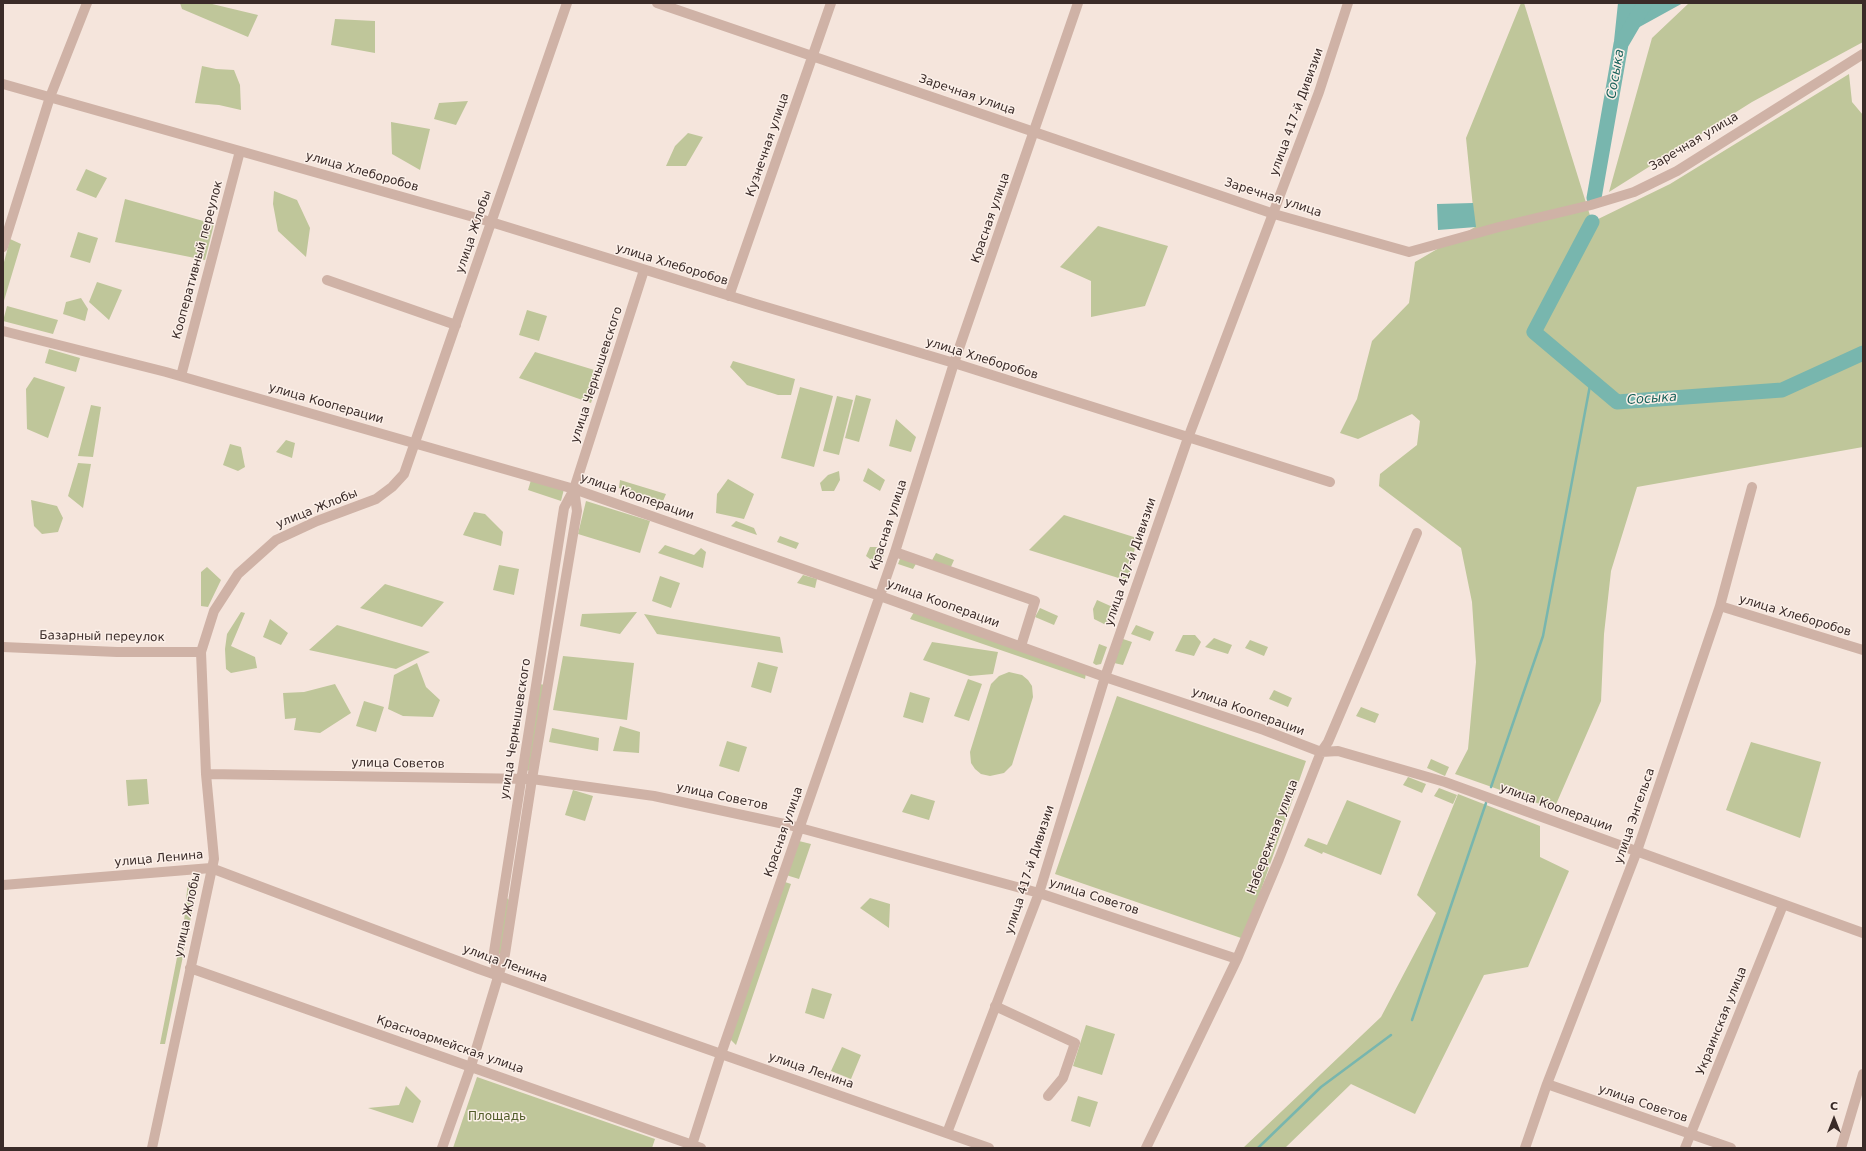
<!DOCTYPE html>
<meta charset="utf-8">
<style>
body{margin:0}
#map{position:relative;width:1866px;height:1151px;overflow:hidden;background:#f5e5dc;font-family:"DejaVu Sans",sans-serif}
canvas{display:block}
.frame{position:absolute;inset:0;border:4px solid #3a2b28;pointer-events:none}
.north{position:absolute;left:1814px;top:1099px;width:40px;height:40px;-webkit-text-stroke:3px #fcf0e9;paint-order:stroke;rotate:0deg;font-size:11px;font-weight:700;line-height:16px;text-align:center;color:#3a2b28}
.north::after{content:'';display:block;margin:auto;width:14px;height:18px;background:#3a2b28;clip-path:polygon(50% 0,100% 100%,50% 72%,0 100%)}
</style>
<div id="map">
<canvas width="1866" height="1151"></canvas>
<div class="frame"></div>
<div class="north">С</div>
</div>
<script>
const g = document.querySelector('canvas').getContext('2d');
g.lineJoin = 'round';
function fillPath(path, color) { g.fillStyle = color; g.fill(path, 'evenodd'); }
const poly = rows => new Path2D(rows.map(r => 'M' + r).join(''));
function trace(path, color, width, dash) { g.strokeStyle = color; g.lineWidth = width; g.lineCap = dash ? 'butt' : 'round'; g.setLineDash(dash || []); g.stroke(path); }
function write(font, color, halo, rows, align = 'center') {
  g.font = font + ' "DejaVu Sans",sans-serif'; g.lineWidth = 3; g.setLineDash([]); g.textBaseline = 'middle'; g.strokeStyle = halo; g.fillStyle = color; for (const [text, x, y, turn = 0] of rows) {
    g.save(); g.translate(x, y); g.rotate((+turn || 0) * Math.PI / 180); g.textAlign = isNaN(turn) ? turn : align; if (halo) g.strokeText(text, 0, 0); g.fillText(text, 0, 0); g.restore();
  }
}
fillPath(poly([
 [180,3,208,3,258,15,248,37,182,9],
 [1521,3,1524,3,1592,222,1670,184,1849,74,1852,102,1863,115,1863,447,1637,487,1611,571,1604,634,1601,701,1554,809,1455,774,1468,749,1476,662,1472,602,1461,548,1379,486,1380,474,1417,445,1420,421,1412,414,1358,439,1340,433,1357,399,1372,341,1409,303,1415,262,1475,227,1466,138],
 [1689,3,1863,3,1863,42,1752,102,1609,192,1652,38],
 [335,19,375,21,375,53,331,45],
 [202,66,216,69,234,70,240,85,241,110,219,105,195,103],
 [468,101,456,125,434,119,439,103],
 [391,122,430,129,420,170,392,154],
 [688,133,703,137,686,166,666,166,675,146],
 [86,169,107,178,96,198,76,190],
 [274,191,297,200,310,228,306,257,278,231,273,204],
 [125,199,214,224,205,260,115,242],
 [1098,226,1168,246,1145,306,1091,317,1091,281,1060,267],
 [78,232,98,238,90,263,70,257],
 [10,239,21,244,3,304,3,266],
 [97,282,122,290,109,320,89,302],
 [81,298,88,309,85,321,63,314,66,302],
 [7,306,58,320,53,334,3,321],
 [527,310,547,316,539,341,519,335],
 [49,349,80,358,76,372,45,363],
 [535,352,601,372,591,403,519,378],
 [733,361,795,379,791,395,778,395,747,385,730,367],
 [34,377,65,387,48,438,27,429,26,389],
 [800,387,833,396,814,467,781,458],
 [856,395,871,399,859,442,845,438],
 [837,396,853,400,839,455,823,451],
 [91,405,101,407,93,457,78,456],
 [896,419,916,437,911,452,889,446],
 [286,440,295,443,292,458,276,452],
 [230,444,241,447,245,467,238,471,223,465],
 [78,463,91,464,83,508,68,496],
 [868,468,885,480,880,491,863,481],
 [839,471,840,480,834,491,822,491,820,483,828,475],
 [728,479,754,494,744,519,716,513,717,494],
 [531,480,564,489,561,501,528,490],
 [620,480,666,494,663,501,619,488],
 [31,500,57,506,63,518,58,532,42,534,34,526],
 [586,501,650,521,640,553,578,534],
 [474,512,485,514,503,532,501,546,463,535],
 [1064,515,1137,538,1128,581,1029,550],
 [736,521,754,528,757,535,731,526],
 [780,536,799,543,796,549,777,542],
 [665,545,694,555,701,548,706,552,703,568,658,553],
 [870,547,881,547,885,551,881,563,874,562,866,556],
 [936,553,954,560,950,569,931,562],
 [901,556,917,562,913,569,898,564],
 [499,565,519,569,514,595,493,590],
 [207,567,221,580,208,607,201,606,201,572],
 [803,575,817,579,815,588,797,583],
 [660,576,680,583,671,608,652,601],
 [385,584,444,602,422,627,360,608],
 [1097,600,1115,608,1106,625,1094,619,1093,609],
 [1040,608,1058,616,1054,625,1035,617],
 [241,612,245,613,231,646,255,657,257,668,231,673,226,669,225,649,227,634],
 [637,612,620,634,580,626,582,614],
 [914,612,1086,673,1085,679,910,619],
 [644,614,780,637,783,653,657,634],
 [270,619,288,633,281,645,263,637],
 [337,625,430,652,396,669,309,650],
 [1136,625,1154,632,1150,641,1131,634],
 [1183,635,1195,635,1201,642,1194,656,1175,651],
 [1214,638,1232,645,1228,654,1205,647],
 [1123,639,1132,642,1123,665,1114,663],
 [1250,640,1268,647,1264,656,1245,648],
 [932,642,998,652,993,674,970,676,923,660],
 [1099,644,1107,647,1101,664,1096,665,1093,663],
 [563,656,634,663,627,720,553,710],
 [758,662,778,667,771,693,751,687],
 [417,663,426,687,440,700,433,717,403,716,388,709,394,675],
 [1009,672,1022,675,1028,680,1032,686,1033,697,1012,765,1004,773,990,776,981,774,975,769,971,763,970,752,991,684,999,676],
 [968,679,982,684,969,721,954,716],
 [335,684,351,713,320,733,294,730,296,718,285,719,283,693,304,692],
 [539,684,546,685,531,771,525,770],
 [1274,690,1292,698,1288,707,1269,699],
 [910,692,930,698,923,723,903,717],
 [1117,696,1306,761,1244,939,1055,874],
 [364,701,384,707,376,732,356,726],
 [1361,707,1379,714,1375,723,1356,716],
 [620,726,640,732,639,753,613,751],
 [552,728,599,738,598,751,549,742],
 [727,741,747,747,739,772,719,766],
 [1751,742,1821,762,1800,838,1726,810],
 [1431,759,1449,767,1445,776,1427,768],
 [1408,777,1426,784,1422,793,1403,785],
 [147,779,149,804,128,806,126,780],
 [1439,788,1457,795,1453,804,1434,796],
 [573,790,593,796,585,821,565,815],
 [911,794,935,801,929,820,902,812],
 [1458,794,1540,826,1540,857,1569,871,1528,967,1484,975,1415,1114,1351,1084,1285,1148,1243,1148,1381,1017,1436,913,1417,895],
 [1347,800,1401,821,1381,875,1323,852,1322,854,1304,846,1308,838,1327,845],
 [799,841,811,844,799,879,786,875],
 [188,880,198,883,165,1044,160,1044,184,922],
 [785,882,791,884,736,1045,730,1039],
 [506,897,511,902,503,955,497,953],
 [870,898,890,904,889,928,860,908],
 [812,988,832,994,824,1019,805,1013],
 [1086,1025,1115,1034,1102,1075,1073,1066],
 [842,1047,861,1055,851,1079,831,1071],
 [477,1077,655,1139,652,1148,453,1148],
 [406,1086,421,1101,413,1123,368,1108,399,1105],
 [1078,1096,1098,1102,1090,1127,1071,1121]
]), '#bfc69a');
fillPath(poly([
 [1618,3,1683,3,1614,41],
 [1473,203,1476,227,1438,230,1437,204]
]), '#78b6ae');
trace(poly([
 [1491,787,1543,636,1591,380],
 [1412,1020,1486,803],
 [1258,1148,1321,1087,1391,1035]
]), '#78b6ae', 2.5);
trace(poly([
 [1594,198,1621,44,1645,3],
 [1592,222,1534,332,1617,402,1782,390,1863,353]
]), '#78b6ae', 15);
trace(poly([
 [657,3,1274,214,1409,252,1499,227,1591,205,1634,192,1677,171,1863,54],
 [3,84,491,222,756,304,954,363,1330,482],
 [3,247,50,97,87,3],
 [327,280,456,325],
 [729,296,831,3],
 [3,331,166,372,574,489,880,596,1105,677,1264,730,1321,752,1338,751,1445,782,1863,933],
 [181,376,240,151],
 [895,552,1035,601,1021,646],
 [1720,606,1863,650],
 [3,647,117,652,201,652],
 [206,774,532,779,654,796,789,825,1039,893,1237,959],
 [3,885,211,868,479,969,989,1148],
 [190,968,701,1148],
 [497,975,494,952,564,508,574,489,644,270],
 [995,1006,1075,1043,1063,1078,1048,1096],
 [1547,1084,1731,1148],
 [947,1133,1039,893,1105,677,1188,438,1319,92,1348,3],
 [152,1148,214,859,206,774,201,652,214,611,238,574,276,540,317,521,376,499,392,487,404,474,567,3],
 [442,1148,471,1066,505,954,532,779,577,511,574,489],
 [691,1148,721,1054,895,552,954,363,1078,3],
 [1146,1148,1237,959,1279,859,1321,752,1328,742,1417,533],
 [1525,1148,1547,1084,1637,851,1720,606,1752,487],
 [1685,1148,1783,905],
 [1841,1148,1863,1074]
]), '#cfb2a6', 10);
write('12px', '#3a2b28', '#fcf0e9', [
 ["Заречная улица",967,95,19],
 ["улица 417-й Дивизии",1297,112,-70],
 ["Заречная улица",1694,142,-31],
 ["Кузнечная улица",768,145,-71],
 ["улица Хлеборобов",362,172,16],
 ["Заречная улица",1273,198,18],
 ["Красная улица",991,218,-71],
 ["улица Жлобы",474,232,-71],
 ["Кооперативный переулок",198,260,-75],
 ["улица Хлеборобов",672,265,17],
 ["улица Хлеборобов",982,359,17],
 ["улица Чернышевского",597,375,-72],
 ["улица Кооперации",326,404,16],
 ["улица Кооперации",637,497,19],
 ["улица Жлобы",317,509,-22],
 ["Красная улица",889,525,-72],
 ["улица 417-й Дивизии",1131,562,-71],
 ["улица Кооперации",943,604,20],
 ["улица Хлеборобов",1795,616,17],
 ["Базарный переулок",102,637,1],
 ["улица Кооперации",1248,712,20],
 ["улица Чернышевского",516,729,-81],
 ["улица Советов",398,764,1],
 ["улица Советов",722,797,12],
 ["улица Кооперации",1556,808,20],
 ["улица Энгельса",1635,816,-71],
 ["Красная улица",784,832,-71],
 ["Набережная улица",1273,837,-69],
 ["улица Ленина",159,859,-5],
 ["улица 417-й Дивизии",1030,870,-72],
 ["улица Советов",1094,897,18],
 ["улица Жлобы",188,915,-78],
 ["улица Ленина",505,964,20],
 ["Украинская улица",1722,1021,-68],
 ["Красноармейская улица",450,1045,19],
 ["улица Ленина",811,1071,19],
 ["улица Советов",1643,1104,19]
]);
write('12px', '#515c29', '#fcf0e9', [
 ["Площадь",497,1117]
]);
write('italic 13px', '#18615a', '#fcf0e9', [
 ["Сосыка",1616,74,-80],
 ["Сосыка",1652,399,-4]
]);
</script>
